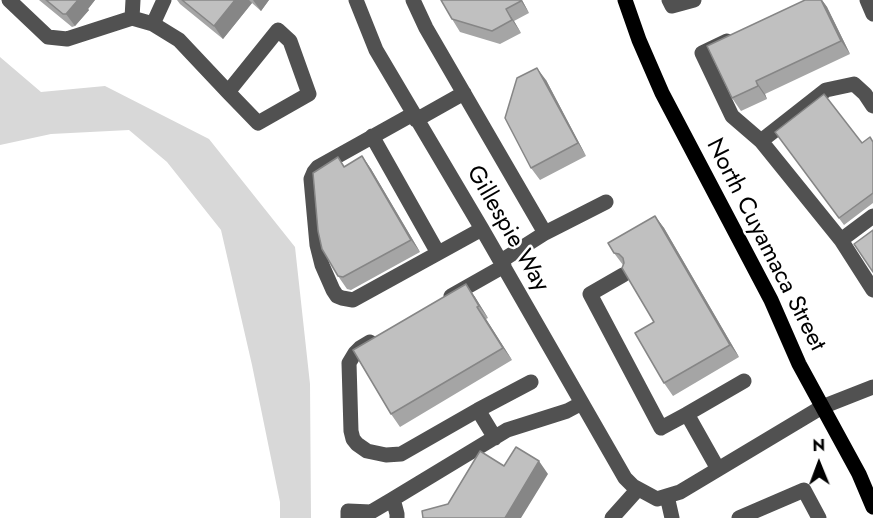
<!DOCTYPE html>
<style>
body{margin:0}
#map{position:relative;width:873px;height:518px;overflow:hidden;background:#fff;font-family:Jost,sans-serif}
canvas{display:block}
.north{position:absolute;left:789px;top:434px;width:60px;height:60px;-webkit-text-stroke:4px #fff;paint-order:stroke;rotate:359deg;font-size:16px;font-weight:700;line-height:24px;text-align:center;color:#000}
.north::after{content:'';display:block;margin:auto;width:21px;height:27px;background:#000;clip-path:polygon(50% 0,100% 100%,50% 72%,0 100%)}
</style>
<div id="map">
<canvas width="873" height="518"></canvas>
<div class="north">N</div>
</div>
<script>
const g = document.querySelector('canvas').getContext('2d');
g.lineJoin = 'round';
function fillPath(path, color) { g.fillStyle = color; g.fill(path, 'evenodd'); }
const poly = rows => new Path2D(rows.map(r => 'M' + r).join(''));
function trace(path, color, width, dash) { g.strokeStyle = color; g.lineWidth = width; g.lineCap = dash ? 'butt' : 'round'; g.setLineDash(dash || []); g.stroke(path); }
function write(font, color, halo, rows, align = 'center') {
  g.font = font + ' Jost,sans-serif'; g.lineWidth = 5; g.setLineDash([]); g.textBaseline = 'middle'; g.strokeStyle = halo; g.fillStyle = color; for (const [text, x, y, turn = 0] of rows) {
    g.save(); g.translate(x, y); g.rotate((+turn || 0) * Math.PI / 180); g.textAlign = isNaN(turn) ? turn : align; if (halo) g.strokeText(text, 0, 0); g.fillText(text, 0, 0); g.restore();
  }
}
fillPath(poly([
 [0,57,41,92,105,86,209,139,295,247,310,384,311,518,280,518,280,502,252,365,221,230,167,162,129,130,51,134,0,145]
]), '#d8d8d8');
trace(poly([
 [9,0,48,37,67,39,132,18,153,24,164,0],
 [356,0,376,50,482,229,625,478,633,486,657,499,680,492,822,407,873,387],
 [413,0,426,28,545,233],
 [669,0,672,6,694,0],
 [867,0,873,14],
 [132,18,133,0],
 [153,24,179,40,228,92,258,123,309,94,290,41,278,30,228,92],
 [727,41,702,53,732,116,761,141,841,240,873,290],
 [413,114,318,167,314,172,311,179,317,245,322,265,333,290,337,296,342,298,353,300,482,229],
 [416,120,464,93],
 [372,136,438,253],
 [761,141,826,90,854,84,865,94,873,106],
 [841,240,873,216],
 [501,261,545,233,606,202],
 [623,275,590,294,661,428,687,414],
 [451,296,504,266],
 [370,342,360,348,355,353,349,363,351,431,353,439,357,444,367,451,386,455,401,454,478,410],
 [495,438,478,410,531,382],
 [718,469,687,414,744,381],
 [667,496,672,518],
 [348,518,348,511,371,512,393,499],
 [397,518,397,514,393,499,507,430,567,411,582,403],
 [612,518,638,489],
 [739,518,804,490,819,518]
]), '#515151', 15);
trace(poly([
 [625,0,639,40,662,93,771,300,799,364,859,474,873,507]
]), '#000', 15);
fillPath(poly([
 [39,0,95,0,88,9,89,10,75,26,72,27],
 [177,0,269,0,261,11,252,3,223,39,180,4],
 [522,0,529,13,514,21,521,33,500,44,460,32,452,19],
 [805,0,822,0,827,7,850,54,765,94,767,99,741,111,732,98],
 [546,80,586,156,540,180,531,168],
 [775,132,862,143,873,142,873,203,844,225],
 [362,156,371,169,420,252,351,290,347,289,338,276,338,157,345,167],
 [655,216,664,228,739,357,673,396,664,383,654,322,623,265,614,253],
 [466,284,475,297,488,318,486,319,512,360,400,427,391,414]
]), '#a5a5a5');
fillPath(poly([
 [78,0,95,0,88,9,89,10,75,26,66,14],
 [235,0,249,0,252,3,223,39,214,26],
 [253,0,269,0,261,11],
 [520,0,522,0,529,13,521,1],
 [821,0,822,0,827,7,850,54,841,41],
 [506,9,514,21,521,33,512,20],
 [537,68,546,80,586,156,578,143],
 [756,81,765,94,767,99,758,86],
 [362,156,371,169,420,252,411,240],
 [655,216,664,228,739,357,730,345],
 [466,284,475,297,488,318,479,306],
 [477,307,486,319,512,360,503,348],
 [539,461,548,474,521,518,505,518]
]), '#868686');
const building = poly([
 [46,0,78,0,66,14,63,14,46,0],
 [182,0,235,0,214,26,182,0],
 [441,0,520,0,521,1,506,9,512,20,492,31,452,19,441,0],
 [805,0,821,0,841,41,756,81,758,86,732,98,707,46,805,0],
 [537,68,578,143,531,168,505,118,517,78,537,68],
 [824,94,862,143,870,137,873,142,873,193,839,218,775,132,824,94],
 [362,156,411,240,343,277,338,276,322,249,318,231,313,173,338,157,344,167,362,156],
 [655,216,730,345,664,383,635,333,654,322,622,268,624,263,623,258,619,254,614,253,608,243,655,216],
 [873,230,873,272,854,244,873,230],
 [466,284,479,306,477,307,503,348,391,414,353,350,466,284],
 [516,447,539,461,505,518,423,518,422,511,448,504,480,451,504,466,516,447]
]);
fillPath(building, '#c0c0c0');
trace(building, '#868686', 1.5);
write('24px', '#000', '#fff', [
 ["Gillespie Way",507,229,60],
 ["North Cuyamaca Street",765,245,63]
]);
</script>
